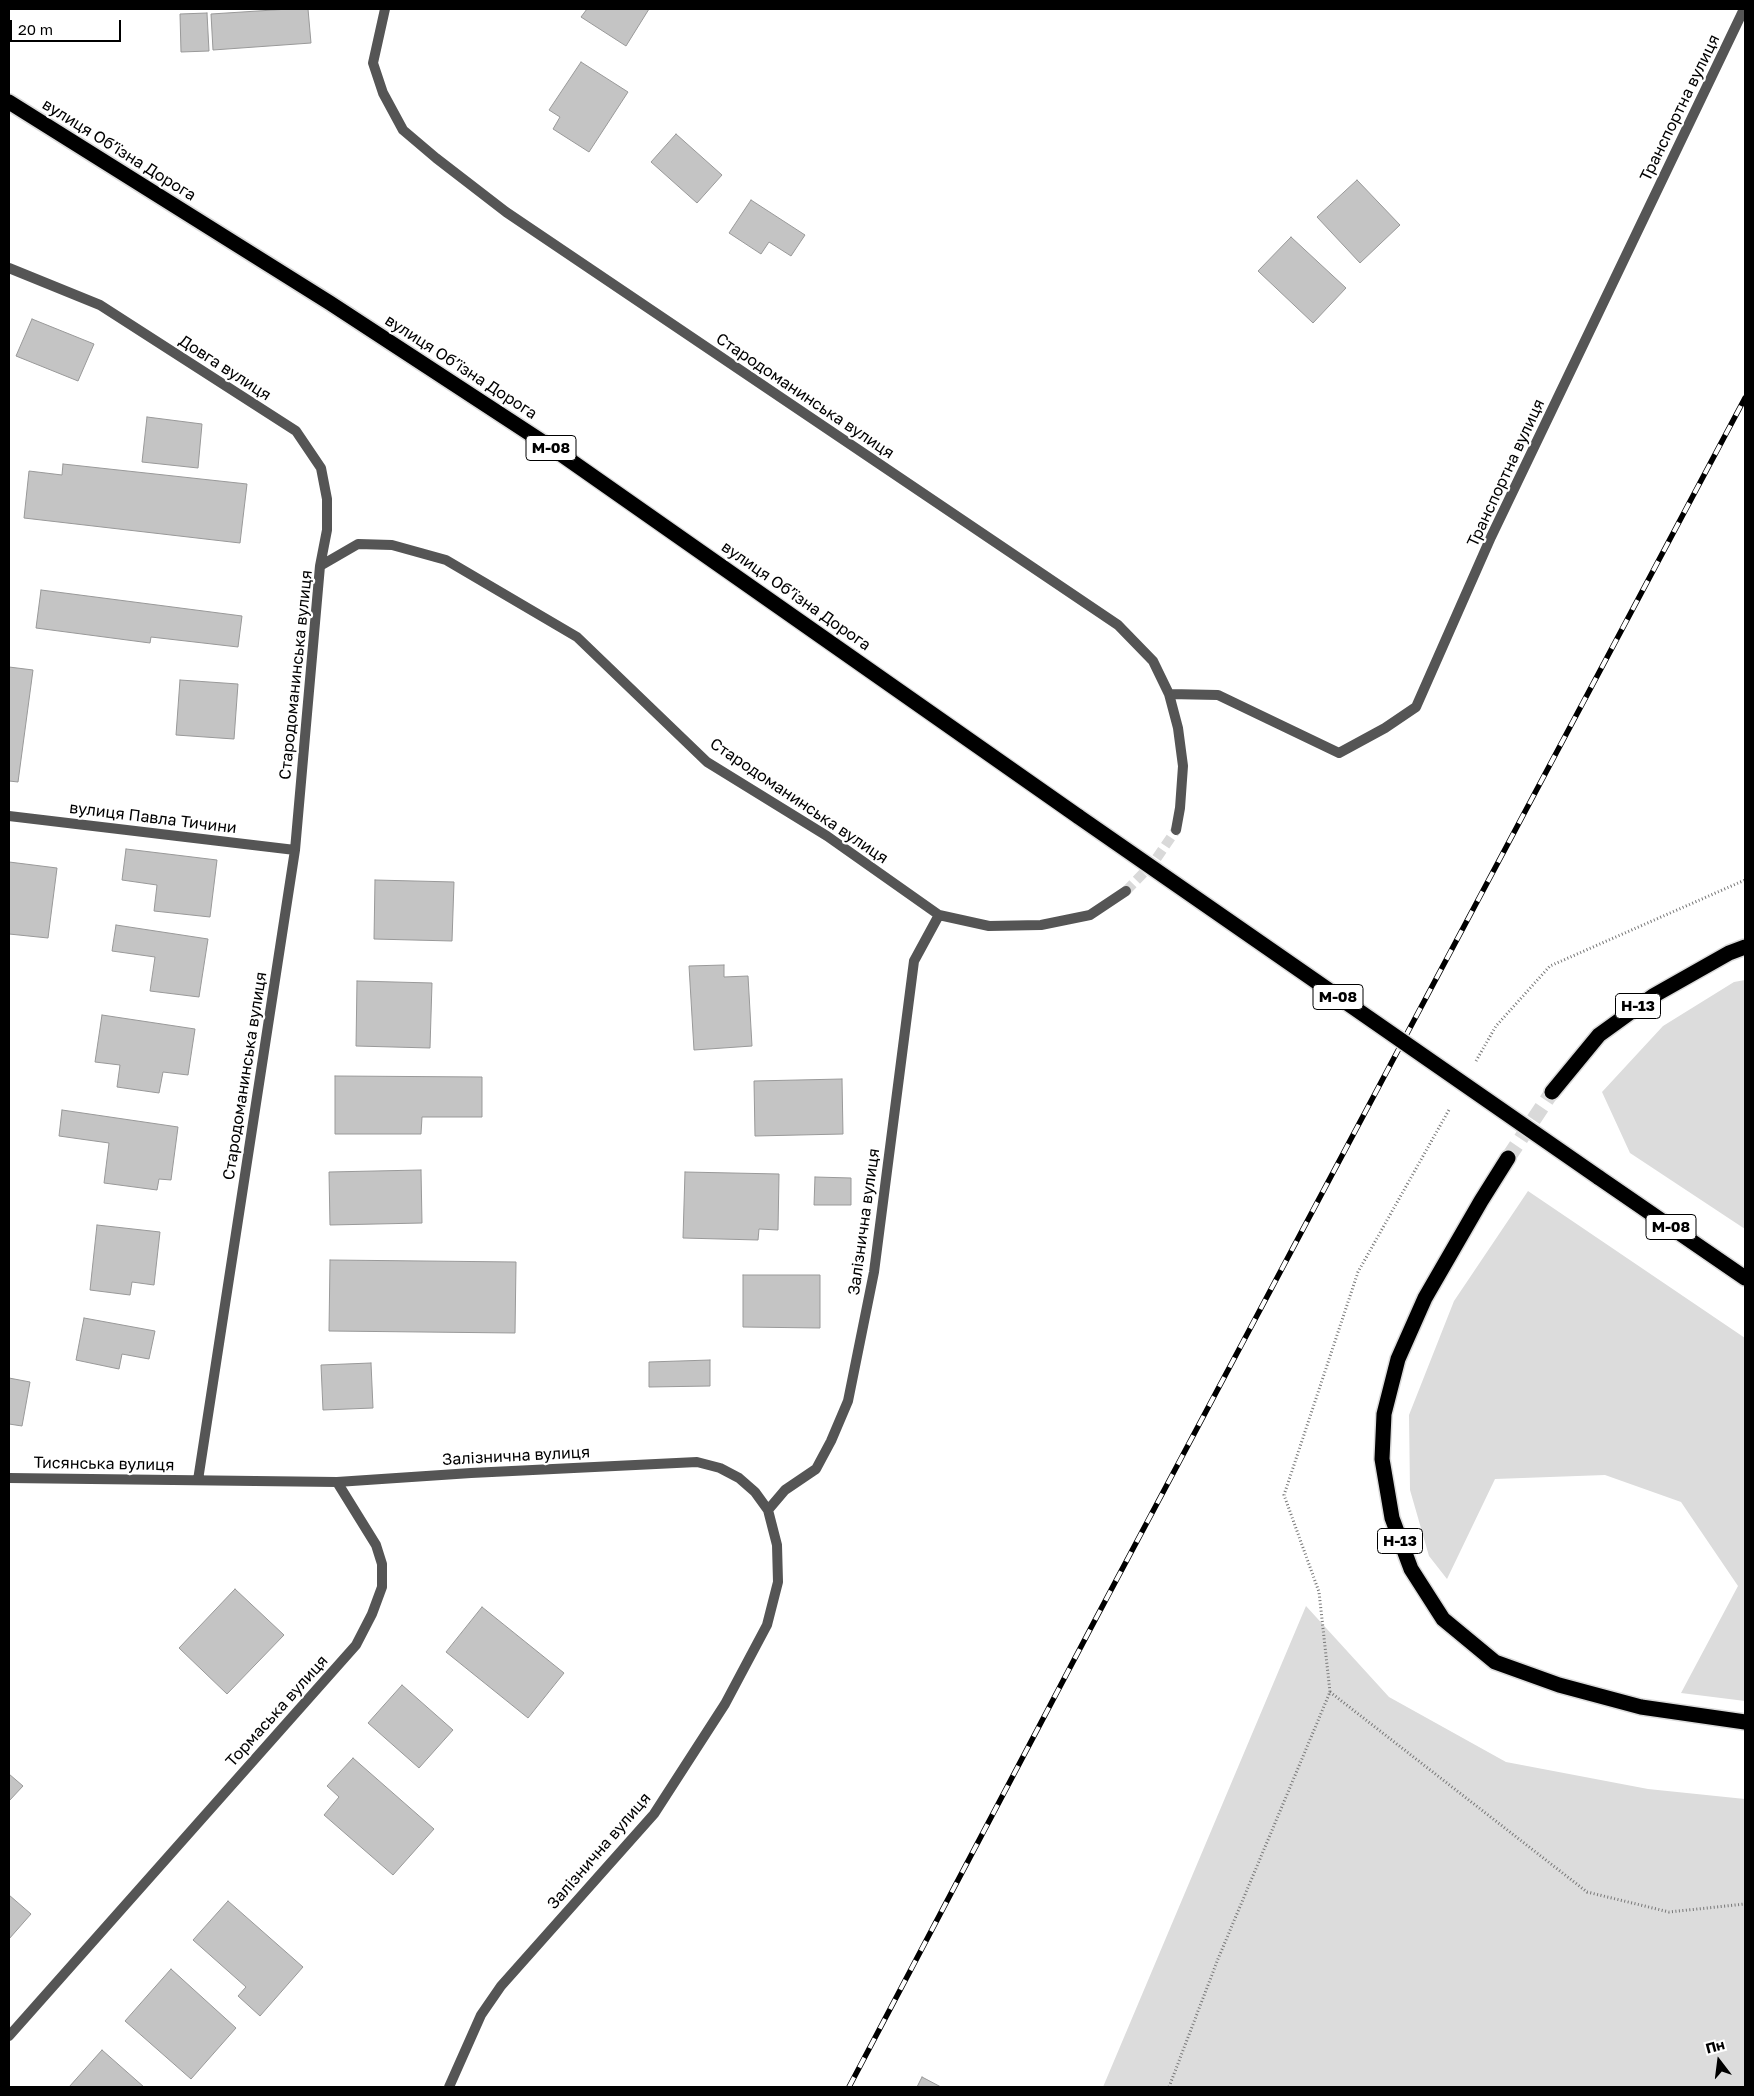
<!DOCTYPE html>
<meta charset="utf-8">
<style>
body{margin:0}
#map{position:relative;width:1754px;height:2096px;overflow:hidden;background:#fff;font-family:"Golos Text",sans-serif}
canvas{display:block}
.frame{position:absolute;inset:0;border:10px solid #000;pointer-events:none}
.north{position:absolute;left:1694px;top:2036px;width:50px;height:50px;-webkit-text-stroke:4px #fff;paint-order:stroke;rotate:345deg;font-size:14px;font-weight:700;line-height:20px;text-align:center;color:#000}
.north::after{content:'';display:block;margin:auto;width:18px;height:22px;background:#000;clip-path:polygon(50% 0,100% 100%,50% 72%,0 100%)}
.scale{position:absolute;left:10px;top:20px;width:111px;height:22px;box-sizing:border-box;border:2px solid #000;border-top:0;padding-left:6px;font-size:15px;line-height:18px;white-space:nowrap;color:#000;-webkit-text-stroke:4px #fff;paint-order:stroke}
</style>
<div id="map">
<canvas width="1754" height="2096"></canvas>
<div class="frame"></div>
<div class="north">Пн</div>
<div class="scale">20 m</div>
</div>
<script>
const g = document.querySelector('canvas').getContext('2d');
g.lineJoin = 'round';
function fillPath(path, color) { g.fillStyle = color; g.fill(path, 'evenodd'); }
const poly = rows => new Path2D(rows.map(r => 'M' + r).join(''));
function trace(path, color, width, dash) { g.strokeStyle = color; g.lineWidth = width; g.lineCap = dash ? 'butt' : 'round'; g.setLineDash(dash || []); g.stroke(path); }
function write(font, color, halo, rows, align = 'center') {
  g.font = font + ' "Golos Text",sans-serif'; g.lineWidth = 4.5; g.setLineDash([]); g.textBaseline = 'middle'; g.strokeStyle = halo; g.fillStyle = color; for (const [text, x, y, turn = 0] of rows) {
    g.save(); g.translate(x, y); g.rotate((+turn || 0) * Math.PI / 180); g.textAlign = isNaN(turn) ? turn : align; if (halo) g.strokeText(text, 0, 0); g.fillText(text, 0, 0); g.restore();
  }
}
fillPath(poly([
 [1745,980,1745,1229,1630,1153,1602,1092,1663,1026,1734,982],
 [1528,1191,1745,1338,1745,1701,1681,1693,1738,1586,1681,1502,1605,1475,1495,1479,1447,1579,1429,1556,1410,1490,1409,1415,1454,1301],
 [1306,1606,1389,1697,1506,1762,1648,1789,1745,1799,1745,2087,1103,2087]
]), '#dcdcdc');
const building = poly([
 [289,9,308,9,311,43,213,50,211,14,289,9],
 [587,9,649,9,626,46,581,17,587,9],
 [207,13,209,51,181,52,180,14,207,13],
 [581,62,628,92,589,152,553,129,560,117,549,110,581,62],
 [676,134,722,175,697,203,651,162,676,134],
 [1357,180,1400,225,1360,263,1317,217,1357,180],
 [751,200,805,235,791,256,769,242,761,254,729,233,751,200],
 [1291,237,1346,288,1313,323,1258,271,1291,237],
 [32,319,94,344,78,381,16,356,32,319],
 [147,417,202,424,198,468,142,462,147,417],
 [63,464,247,484,240,543,24,518,29,471,62,475,63,464],
 [41,590,242,616,238,647,151,637,150,643,36,628,41,590],
 [9,667,33,670,18,782,9,781,9,667],
 [180,680,238,684,234,739,176,735,180,680],
 [126,849,217,860,210,917,154,911,157,885,122,880,126,849],
 [9,862,57,868,48,938,9,934,9,862],
 [375,880,454,882,452,941,374,939,375,880],
 [116,925,208,939,199,997,150,991,155,957,112,951,116,925],
 [724,965,724,977,748,976,752,1046,694,1050,689,966,724,965],
 [357,981,432,983,430,1048,356,1046,357,981],
 [102,1015,195,1029,188,1075,163,1072,159,1093,117,1087,120,1065,95,1062,102,1015],
 [335,1076,482,1077,482,1117,422,1117,421,1134,335,1134,335,1076],
 [842,1079,843,1134,755,1136,754,1081,842,1079],
 [62,1110,178,1127,171,1180,159,1179,157,1190,104,1183,109,1143,59,1136,62,1110],
 [421,1170,422,1223,330,1225,329,1172,421,1170],
 [685,1172,779,1174,778,1230,759,1229,758,1240,683,1238,685,1172],
 [815,1177,851,1178,851,1205,814,1205,815,1177],
 [97,1225,160,1232,154,1285,132,1282,130,1295,90,1290,97,1225],
 [330,1260,516,1262,515,1333,329,1331,330,1260],
 [743,1275,820,1275,820,1328,743,1327,743,1275],
 [84,1318,155,1331,149,1359,122,1354,119,1369,76,1360,84,1318],
 [710,1360,710,1386,649,1387,649,1362,710,1360],
 [371,1363,373,1408,323,1410,321,1365,371,1363],
 [9,1378,30,1382,22,1426,9,1424,9,1378],
 [235,1589,284,1635,227,1694,179,1648,235,1589],
 [482,1607,564,1673,528,1718,446,1652,482,1607],
 [402,1685,453,1730,419,1768,368,1723,402,1685],
 [353,1758,434,1829,393,1875,324,1815,339,1797,327,1786,353,1758],
 [9,1774,23,1786,9,1801,9,1774],
 [9,1895,31,1914,9,1939,9,1895],
 [228,1901,303,1967,260,2016,238,1996,246,1987,193,1940,228,1901],
 [171,1969,236,2028,191,2079,125,2021,171,1969],
 [102,2050,144,2087,69,2087,102,2050],
 [922,2077,941,2087,917,2087,922,2077]
]);
fillPath(building, '#c4c4c4');
trace(building, '#999', 1);
trace(poly([
 [1126,891,1154,862,1176,830]
]), '#d9d9d9', 10, [10, 5]);
trace(poly([
 [1508,1158,1552,1092]
]), '#d9d9d9', 15, [15, 8]);
const highway = poly([
 [9,102,330,303,558,452,1079,817],
 [1552,1092,1599,1035,1653,996,1729,953,1745,947],
 [1508,1158,1481,1201,1425,1298,1398,1359,1384,1414,1382,1459,1392,1518,1411,1569,1443,1619,1495,1662,1559,1685,1641,1707,1745,1722],
 [1598,1177,1745,1278]
]);
trace(highway, '#dbdbdb', 18);
trace(poly([
 [1476,1061,1496,1026,1550,966,1745,880],
 [1330,1692,1587,1892,1669,1912,1745,1904],
 [1169,2087,1218,1959,1330,1692,1319,1592,1284,1495,1358,1272,1450,1108]
]), '#777', 3, [1, 2.5]);
trace(poly([
 [385,9,373,63,383,93,403,130,436,158,506,212,1118,625,1153,661,1169,694,1178,728,1183,766,1180,808,1176,830],
 [9,268,100,305,296,431,321,468,327,499,327,530,320,566],
 [1169,694,1218,695,1339,753,1385,728,1416,707,1491,537,1744,9],
 [9,816,295,850],
 [9,1478,337,1482,376,1545,382,1564,382,1587,372,1614,356,1645,9,2036],
 [198,1480,295,850,320,566,358,544,392,545,446,560,577,637,707,762,827,836,939,915,989,926,1041,925,1090,915,1126,891],
 [337,1482,471,1473,697,1462,720,1468,739,1478,755,1492,768,1510],
 [449,2087,481,2015,501,1986,654,1814,725,1704,767,1625,778,1582,777,1545,768,1510,785,1490,816,1469,831,1441,848,1401,874,1272,914,961,939,915]
]), '#555', 10);
trace(highway, '#000', 15);
const rail = poly([
 [849,2087,1094,1622,1745,398]
]);
trace(rail, '#000', 5.5);
trace(rail, '#fff', 4, [11]);
const highwayBridge = poly([
 [1079,817,1598,1177]
]);
trace(highwayBridge, '#dbdbdb', 18, []);
trace(highwayBridge, '#000', 15);
for (const [x, y, w] of [
 [551,448,50],
 [1338,997,50],
 [1638,1006,45],
 [1671,1227,50],
 [1400,1541,45]
]) { const box = new Path2D(); box.roundRect(x - w / 2, y - 12.5, w, 25, 4); g.fillStyle = '#fff'; g.fill(box); trace(box, '#000', 1); }
write('bold 15px', '#000', null, [
 ["М-08",551,448],
 ["М-08",1338,997],
 ["Н-13",1638,1006],
 ["М-08",1671,1227],
 ["Н-13",1400,1541]
]);
write('16px', '#000', '#fff', [
 ["Транспортна вулиця",1680,108,-64],
 ["вулиця Обʼїзна Дорога",119,150,32],
 ["вулиця Обʼїзна Дорога",461,367,33],
 ["Довга вулиця",225,368,33],
 ["Стародоманинська вулиця",805,396,34],
 ["Транспортна вулиця",1506,473,-65],
 ["вулиця Обʼїзна Дорога",796,596,35],
 ["Стародоманинська вулиця",296,675,-84],
 ["Стародоманинська вулиця",799,801,34],
 ["вулиця Павла Тичини",153,818,7],
 ["Стародоманинська вулиця",245,1076,-81],
 ["Залізнична вулиця",864,1222,-82],
 ["Залізнична вулиця",516,1456,-3],
 ["Тисянська вулиця",104,1464,1],
 ["Тормаська вулиця",277,1711,-48],
 ["Залізнична вулиця",599,1851,-49]
]);
</script>
